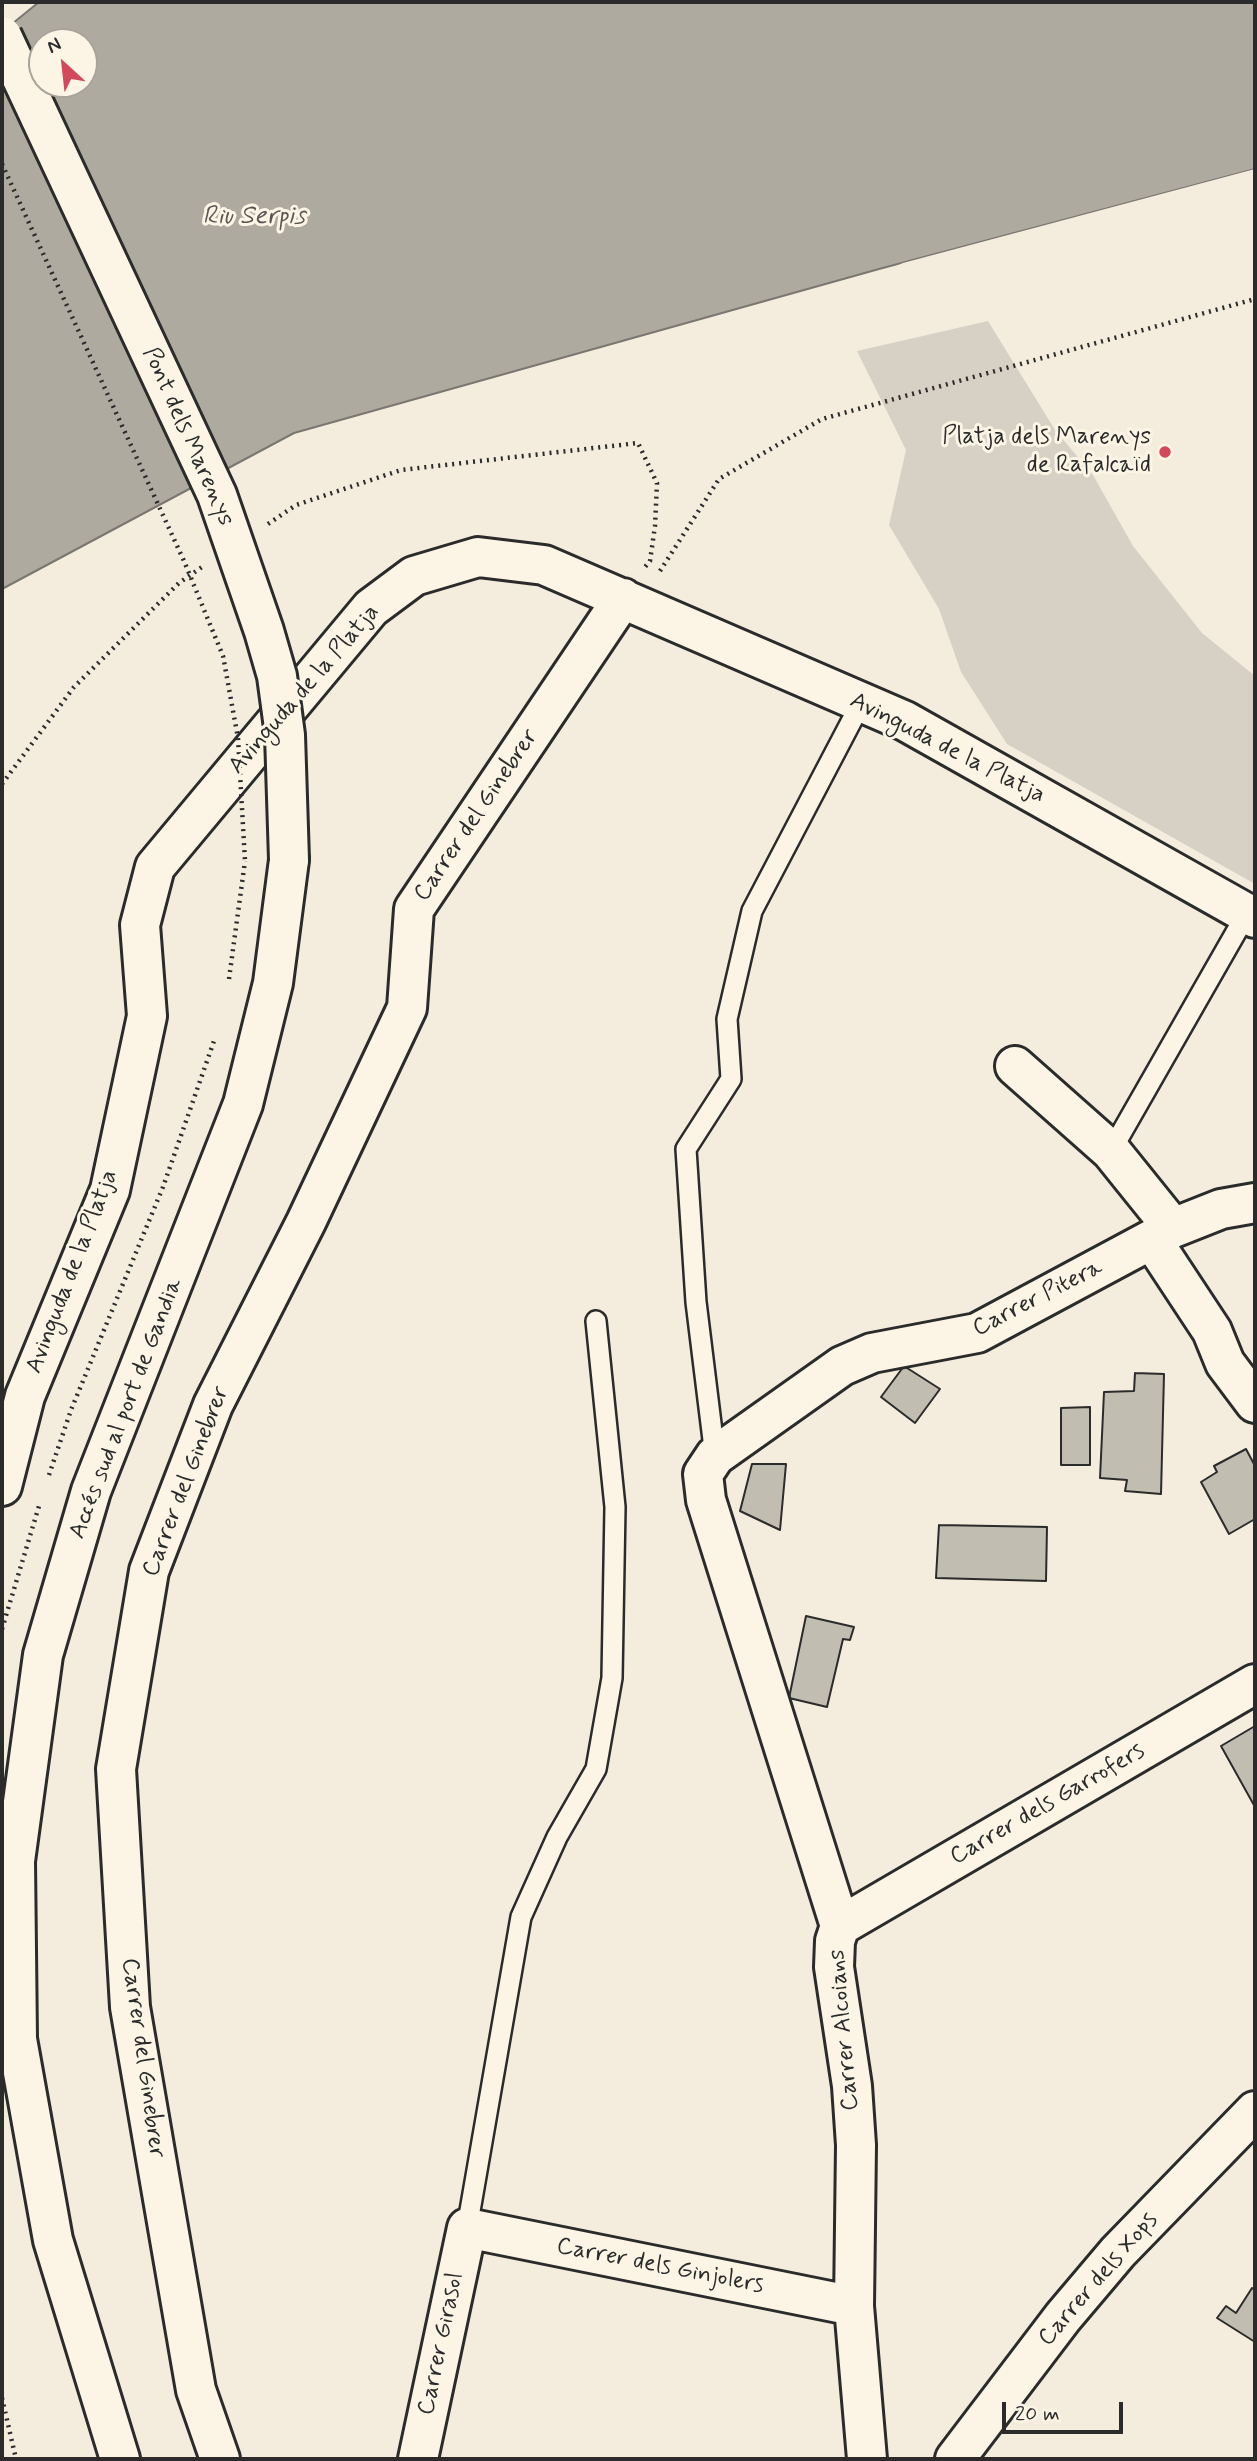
<!DOCTYPE html>
<meta charset="utf-8">
<style>
body{margin:0}
#map{position:relative;width:1257px;height:2461px;overflow:hidden;background:#f4edde;font-family:Mynerve,sans-serif}
canvas{display:block}
.frame{position:absolute;inset:0;border:4px solid #2b2b2b;pointer-events:none}
.north{position:absolute;left:28px;top:28px;width:70px;height:70px;box-sizing:border-box;background:#fcf5e5;border:2px solid #a8a49b;border-radius:50%;rotate:333deg;font-size:19px;font-weight:700;line-height:28px;text-align:center;color:#2b2b2b}
.north::after{content:'';display:block;margin:auto;width:24px;height:32px;background:#d1495b;clip-path:polygon(50% 0,100% 100%,50% 72%,0 100%)}
.scale{position:absolute;left:1002px;top:2402px;width:121px;height:32px;box-sizing:border-box;border:4px solid #2b2b2b;border-top:0;padding-left:9px;font-size:21px;line-height:24px;white-space:nowrap;color:#2b2b2b;-webkit-text-stroke:5px #fcf5e5;paint-order:stroke}
</style>
<div id="map">
<canvas width="1257" height="2461"></canvas>
<div class="frame"></div>
<div class="north">N</div>
<div class="scale">20 m</div>
</div>
<script>
const g = document.querySelector('canvas').getContext('2d');
g.lineJoin = 'round';
function fillPath(path, color) { g.fillStyle = color; g.fill(path, 'evenodd'); }
const poly = rows => new Path2D(rows.map(r => 'M' + r).join(''));
function trace(path, color, width, dash) { g.strokeStyle = color; g.lineWidth = width; g.lineCap = dash ? 'butt' : 'round'; g.setLineDash(dash || []); g.stroke(path); }
function write(font, color, halo, rows, align = 'center') {
  g.font = font + ' Mynerve,sans-serif'; g.lineWidth = 6; g.setLineDash([]); g.textBaseline = 'middle'; g.strokeStyle = halo; g.fillStyle = color; for (const [text, x, y, turn = 0] of rows) {
    g.save(); g.translate(x, y); g.rotate((+turn || 0) * Math.PI / 180); g.textAlign = isNaN(turn) ? turn : align; if (halo) g.strokeText(text, 0, 0); g.fillText(text, 0, 0); g.restore();
  }
}
fillPath(poly([
 [988,321,1055,430,1093,475,1133,546,1202,633,1255,676,1255,884,1007,744,961,672,939,609,889,525,906,450,857,351]
]), '#d6d1c4');
const water = poly([
 [39,2,1255,2,1255,169,879,269,294,433,2,589,2,32,39,2],
 [42,42,84,42,84,84,42,84,42,42]
]);
fillPath(water, '#afaaa0');
trace(water, '#7a7771', 2);
fillPath(poly([
 [1255,169,1255,172,885,271,903,263]
]), '#f4edde');
const building = poly([
 [904,1366,940,1389,915,1423,881,1397,904,1366],
 [1135,1373,1164,1374,1161,1494,1125,1491,1127,1480,1100,1478,1104,1392,1134,1391,1135,1373],
 [1090,1407,1090,1465,1061,1465,1061,1408,1090,1407],
 [1246,1449,1255,1466,1255,1519,1229,1534,1201,1482,1217,1472,1214,1466,1246,1449],
 [752,1464,786,1464,780,1530,740,1511,752,1464],
 [939,1525,1047,1527,1046,1581,936,1578,939,1525],
 [806,1616,854,1627,850,1640,843,1639,827,1707,789,1698,806,1616],
 [1255,1726,1255,1807,1221,1746,1255,1726],
 [1252,2288,1255,2290,1255,2342,1217,2318,1226,2306,1236,2313,1252,2288]
]);
fillPath(building, '#c2bdb1');
trace(building, '#2b2b2b', 2);
const lane = poly([
 [1111,1151,1247,913],
 [715,1456,696,1302,686,1149,731,1079,727,1019,752,911,861,703],
 [467,2228,521,1917,557,1837,596,1769,612,1678,615,1507,596,1321]
]);
const street = poly([
 [1015,1066,1111,1151,1173,1228],
 [1152,1240,1212,1331,1225,1363,1255,1403],
 [2,1486,25,1396,110,1190,147,1016,140,925,155,867,371,608,414,576,478,557,544,565,905,721,1255,918],
 [840,1926,1255,1684],
 [220,2459,196,2390,130,2007,116,1769,149,1571,213,1405,306,1222,407,1008,414,909,623,598],
 [418,2459,467,2228,854,2306],
 [867,2459,854,2306,856,2145,852,2086,834,1967,835,1941,840,1926,706,1500,703,1474,715,1456,842,1366,872,1353,977,1333,1173,1228,1221,1209,1255,1203],
 [955,2459,1063,2317,1118,2252,1255,2111]
]);
const highway = poly([
 [120,2459,53,2240,17,2039,15,1861,43,1655,91,1491,243,1104,273,983,289,860]
]);
trace(lane, '#2b2b2b', 24);
trace(street, '#2b2b2b', 44);
trace(highway, '#2b2b2b', 44);
trace(poly([
 [268,524,296,505,401,470,638,443,657,483,655,526,650,561,645,567],
 [660,571,719,479,822,419,1255,299],
 [2,784,74,687,179,583,202,567],
 [229,979,245,861],
 [49,1475,71,1410,163,1187,214,1041],
 [2,1629,39,1506],
 [2,2398,16,2459]
]), '#2b2b2b', 4.5, [2, 5]);
trace(lane, '#fcf5e5', 19);
trace(street, '#fcf5e5', 38);
trace(highway, '#fcf5e5', 38);
const highwayBridge = poly([
 [2,36,217,495,264,631,277,676,285,735,289,860]
]);
trace(highwayBridge, '#2b2b2b', 44, []);
trace(poly([
 [2,164,184,561,223,656,238,738,245,861]
]), '#2b2b2b', 4.5, [2, 5]);
trace(highwayBridge, '#fcf5e5', 38);
for (const [x, y, r, color] of [
 [1165,452,7,"#d1495b"]
]) { const dot = new Path2D(); dot.arc(x, y, r, 0, 2 * Math.PI); g.fillStyle = color; g.fill(dot); trace(dot, '#fcf5e5', 2.5); }
write('24px', '#2b2b2b', '#fcf5e5', [
 ["Pont dels Marenys",187,437,66],
 ["Avinguda de la Platja",305,690,-49],
 ["Avinguda de la Platja",947,749,27],
 ["Carrer del Ginebrer",477,816,-56],
 ["Avinguda de la Platja",73,1272,-69],
 ["Carrer Pitera",1038,1299,-27],
 ["Accés sud al port de Gandia",127,1409,-69],
 ["Carrer del Ginebrer",187,1482,-69],
 ["Carrer dels Garrofers",1048,1805,-30],
 ["Carrer Alcoians",845,2030,-95],
 ["Carrer del Ginebrer",142,2058,82],
 ["Carrer dels Ginjolers",660,2267,11],
 ["Carrer dels Xops",1099,2280,-49],
 ["Carrer Girasol",442,2344,-78]
]);
write('24px', '#2b2b2b', '#fcf5e5', [
 ["Platja dels Marenys",1151,438],
 ["de Rafalcaïd",1151,466]
], 'right');
write('italic 26px', '#595754', '#fcf5e5', [
 ["Riu Serpis",254,218]
]);
</script>
